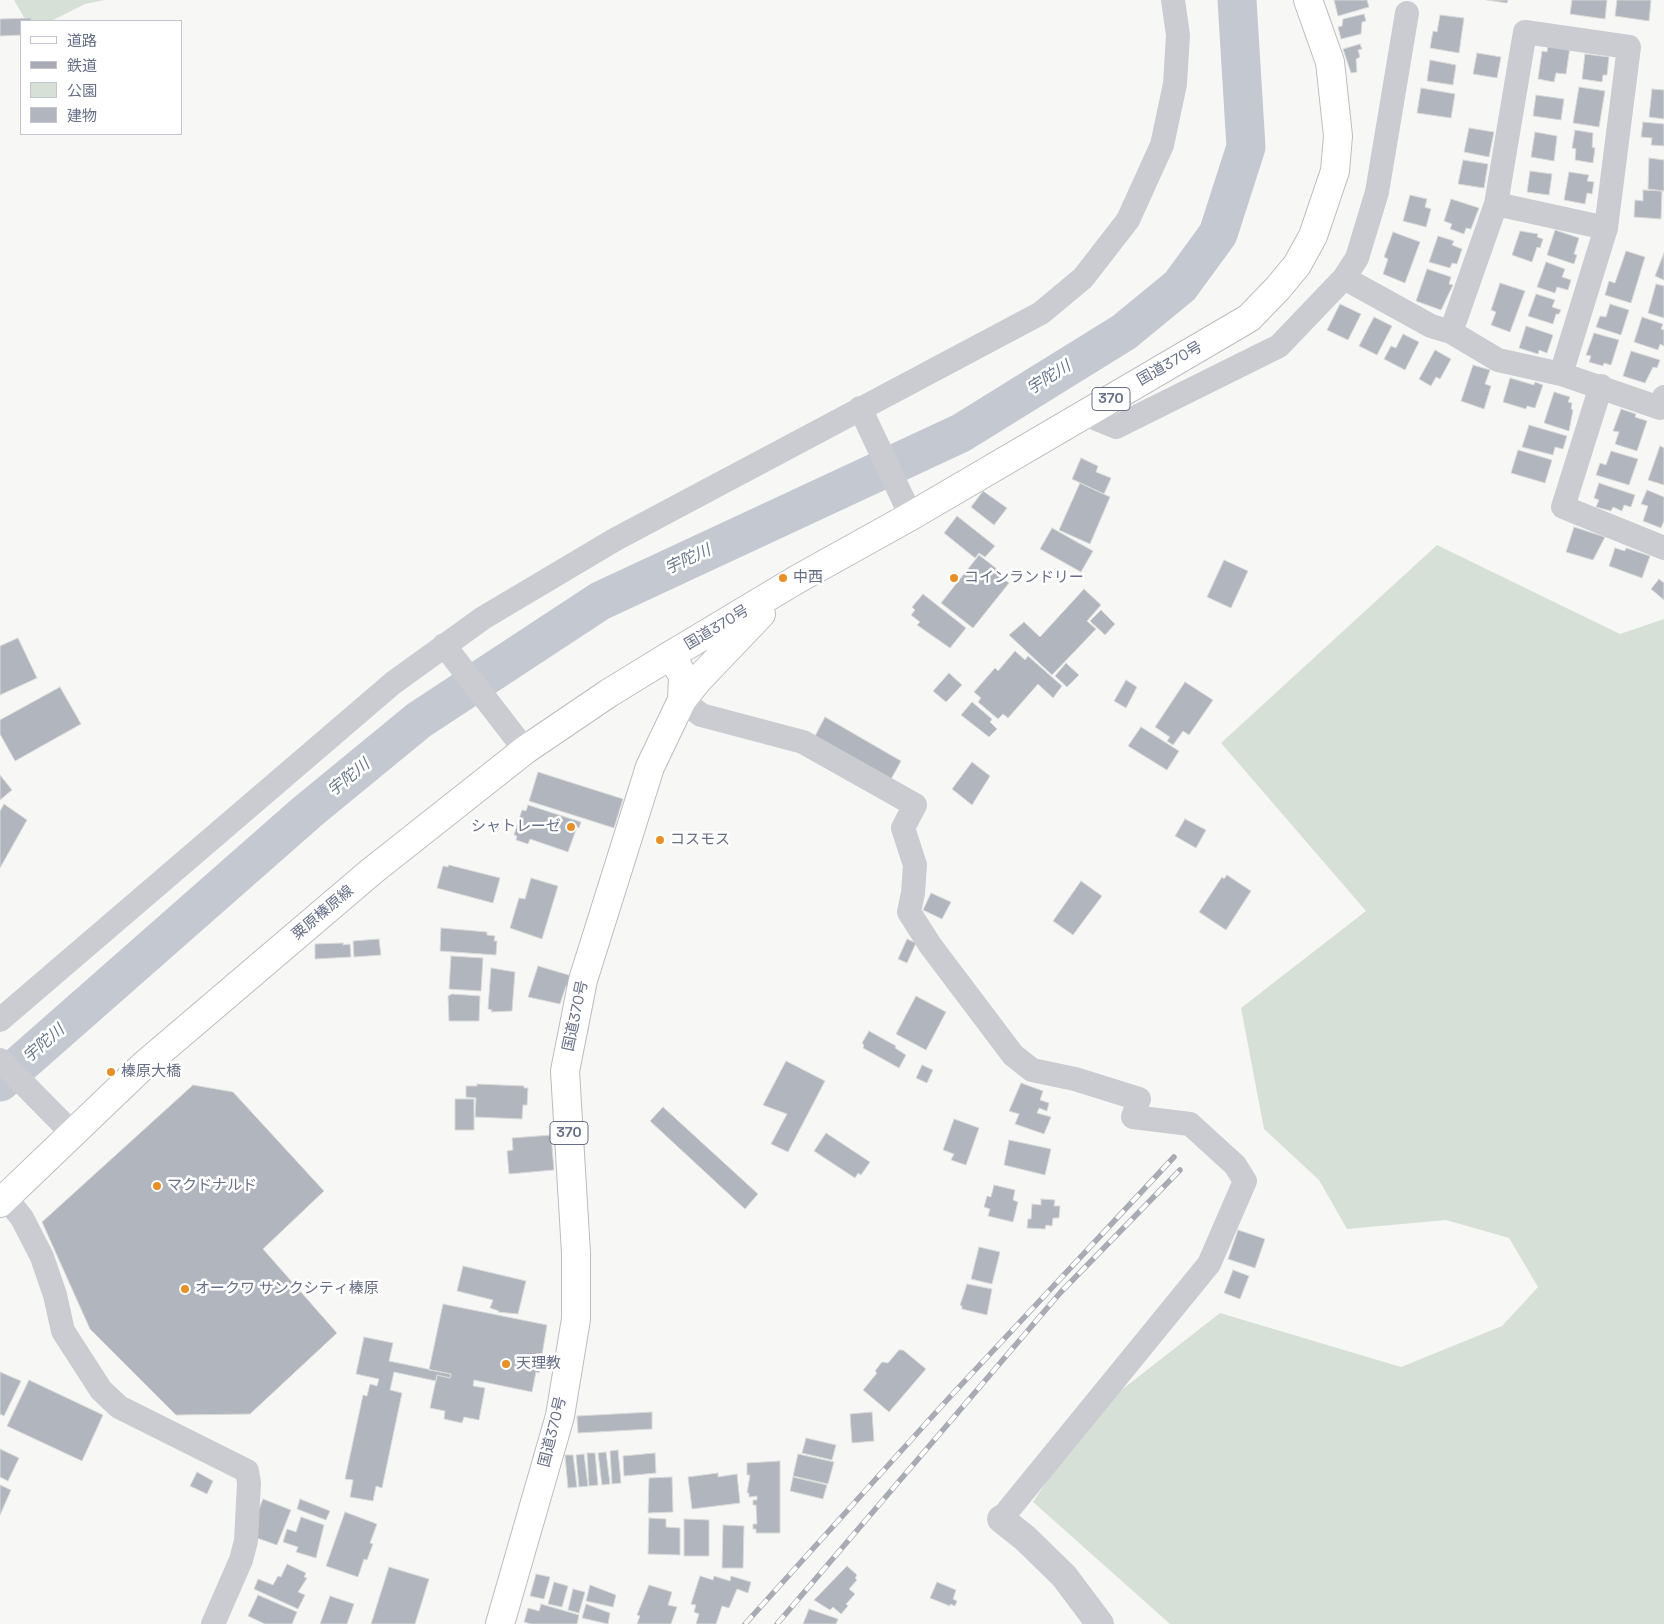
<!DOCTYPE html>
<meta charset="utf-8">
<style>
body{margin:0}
#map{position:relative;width:1664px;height:1624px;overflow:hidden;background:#f7f8f6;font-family:"Space Grotesk","Noto Sans JP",sans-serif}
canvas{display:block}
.legend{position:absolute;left:20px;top:20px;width:162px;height:115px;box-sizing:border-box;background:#fff;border:1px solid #c2c5cf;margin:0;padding:6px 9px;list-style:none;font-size:15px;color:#676f87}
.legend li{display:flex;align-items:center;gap:10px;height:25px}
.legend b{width:25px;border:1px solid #c2c5cf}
</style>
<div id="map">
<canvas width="1664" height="1624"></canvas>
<ul class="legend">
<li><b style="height:6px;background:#fff"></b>道路</li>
<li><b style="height:6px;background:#a8abb3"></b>鉄道</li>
<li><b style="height:14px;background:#d7e0d7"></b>公園</li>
<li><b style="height:14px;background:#b1b5be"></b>建物</li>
</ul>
</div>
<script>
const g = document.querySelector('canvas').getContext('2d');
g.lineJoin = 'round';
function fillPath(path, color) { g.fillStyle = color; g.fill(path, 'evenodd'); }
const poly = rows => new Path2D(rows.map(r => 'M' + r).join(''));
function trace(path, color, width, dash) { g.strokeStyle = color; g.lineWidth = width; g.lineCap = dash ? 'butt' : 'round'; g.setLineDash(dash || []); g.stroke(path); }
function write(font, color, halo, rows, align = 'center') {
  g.font = font + ' "Space Grotesk","Noto Sans JP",sans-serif'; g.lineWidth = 5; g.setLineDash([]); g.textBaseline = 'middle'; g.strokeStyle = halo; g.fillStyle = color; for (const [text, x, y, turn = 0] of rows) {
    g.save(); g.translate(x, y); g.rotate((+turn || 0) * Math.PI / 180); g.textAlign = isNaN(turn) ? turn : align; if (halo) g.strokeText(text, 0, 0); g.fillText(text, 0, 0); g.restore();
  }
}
fillPath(poly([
 [14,0,105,0,85,4,51,21,26,21],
 [1437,545,1620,634,1664,619,1664,1624,1170,1624,1033,1502,1062,1458,1120,1391,1220,1313,1401,1367,1502,1326,1538,1287,1509,1238,1446,1220,1347,1229,1319,1180,1264,1129,1241,1008,1366,911,1221,743]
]), '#d7e0d7');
trace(poly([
 [0,1082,307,812,419,720,600,601,961,433,1124,332,1180,286,1218,234,1246,147,1237,0]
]), '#c4c9d1', 39);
const building = poly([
 [1334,0,1367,0,1369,7,1338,16,1334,0],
 [1487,0,1508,0,1507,3,1487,0],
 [1572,0,1607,0,1605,19,1570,14,1572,0],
 [1617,0,1651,0,1649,21,1615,16,1617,0],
 [1364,14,1366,21,1362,22,1361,34,1341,39,1338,27,1342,26,1343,19,1364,14],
 [1440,15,1464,18,1459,53,1430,48,1433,31,1437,32,1440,15],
 [31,18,31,21,21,21,21,35,0,36,0,19,31,18],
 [1360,44,1362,49,1358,50,1360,57,1356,59,1357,72,1351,73,1343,49,1360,44],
 [1548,45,1570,47,1566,74,1556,73,1554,82,1538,79,1542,51,1547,52,1548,45],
 [1477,53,1501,57,1497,78,1473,74,1477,53],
 [1585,54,1609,57,1607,75,1603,75,1602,82,1582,79,1585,54],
 [1430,60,1456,65,1453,85,1427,81,1430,60],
 [1579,87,1605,91,1599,127,1573,123,1579,87],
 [1421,88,1455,94,1451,118,1417,113,1421,88],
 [1652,89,1664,90,1664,119,1649,117,1652,89],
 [1536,95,1564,99,1561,120,1533,116,1536,95],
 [1643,122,1664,124,1664,146,1651,145,1652,138,1641,137,1643,122],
 [1469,128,1494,132,1489,157,1464,152,1469,128],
 [1575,130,1593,133,1592,147,1595,148,1593,163,1575,160,1576,149,1572,148,1575,130],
 [1535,132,1557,136,1554,161,1531,157,1535,132],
 [1649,158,1664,160,1664,191,1648,189,1649,158],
 [1463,160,1488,164,1484,188,1458,184,1463,160],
 [1530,171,1552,174,1549,195,1527,192,1530,171],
 [1569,172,1589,175,1587,181,1594,182,1592,194,1587,193,1585,204,1564,200,1569,172],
 [1643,190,1662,191,1661,219,1634,217,1635,200,1643,201,1643,190],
 [1410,195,1427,199,1425,207,1431,209,1426,227,1403,221,1410,195],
 [1451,199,1479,208,1471,229,1466,228,1464,234,1450,229,1452,224,1444,221,1451,199],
 [1555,230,1579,238,1574,254,1577,255,1574,264,1547,255,1555,230],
 [1520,231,1538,234,1537,237,1543,239,1540,248,1537,247,1532,262,1512,255,1520,231],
 [1393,232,1420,242,1405,283,1383,274,1388,259,1384,257,1393,232],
 [1438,236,1454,241,1452,245,1462,249,1457,264,1452,263,1450,268,1429,262,1438,236],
 [1626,251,1645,257,1631,303,1605,295,1609,281,1615,283,1626,251],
 [1664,253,1664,280,1655,276,1664,253],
 [1546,262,1565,269,1562,277,1571,280,1568,290,1557,287,1555,293,1537,287,1546,262],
 [1427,269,1451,277,1449,284,1453,285,1441,310,1416,301,1427,269],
 [1500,283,1525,291,1510,332,1491,325,1496,312,1491,310,1500,283],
 [1656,284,1664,286,1664,318,1648,313,1656,284],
 [1536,294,1555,300,1552,307,1561,310,1559,314,1556,314,1553,324,1528,316,1536,294],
 [1340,304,1361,314,1348,340,1327,330,1340,304],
 [1610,304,1629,310,1621,335,1596,327,1600,316,1606,317,1610,304],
 [1374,317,1392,326,1377,355,1359,346,1374,317],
 [1642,317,1663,324,1661,329,1664,330,1664,346,1660,344,1658,350,1634,342,1642,317],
 [1526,326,1553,335,1547,353,1539,350,1538,354,1519,348,1526,326],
 [1594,333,1619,340,1611,365,1604,363,1603,366,1589,362,1591,356,1586,355,1594,333],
 [1403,334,1419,342,1405,370,1384,359,1391,346,1396,348,1403,334],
 [1435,350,1451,359,1440,379,1436,377,1431,386,1419,379,1435,350],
 [1631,351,1660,360,1657,368,1653,367,1645,383,1623,376,1631,351],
 [1473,365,1490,370,1485,384,1491,386,1484,409,1461,401,1473,365],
 [1510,378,1534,385,1535,382,1543,385,1535,408,1527,406,1526,409,1503,402,1510,378],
 [1554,392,1570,397,1568,402,1572,403,1571,409,1573,410,1569,431,1544,423,1554,392],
 [1621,409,1636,414,1635,417,1647,421,1637,451,1615,444,1619,432,1613,431,1621,409],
 [1529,425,1567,436,1563,449,1555,447,1553,455,1522,447,1529,425],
 [1660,446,1664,448,1664,485,1648,480,1660,446],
 [1518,450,1552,460,1545,483,1511,473,1518,450],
 [1611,451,1638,459,1629,485,1596,475,1600,463,1606,465,1611,451],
 [1081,458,1098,466,1096,472,1111,478,1104,494,1072,479,1081,458],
 [1080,483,1110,497,1090,544,1059,530,1080,483],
 [1599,483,1635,495,1631,507,1624,505,1622,511,1613,507,1611,511,1596,507,1599,500,1594,498,1599,483],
 [1647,490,1664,497,1664,521,1661,528,1643,521,1648,506,1641,504,1647,490],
 [983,491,1007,508,994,525,971,507,983,491],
 [957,516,995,546,985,557,979,553,975,558,944,533,957,516],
 [1574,527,1605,537,1593,560,1566,552,1574,527],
 [1052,528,1093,551,1081,572,1040,549,1052,528],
 [1615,548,1625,551,1626,548,1650,556,1642,578,1609,566,1615,548],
 [979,555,1006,576,1004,579,1009,583,973,628,941,603,979,555],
 [1224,560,1248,571,1231,608,1207,597,1224,560],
 [1659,579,1664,583,1664,600,1651,589,1659,579],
 [1084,589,1101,605,1087,621,1096,629,1052,675,1009,635,1024,622,1040,637,1084,589],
 [923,594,966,628,950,648,917,625,920,622,911,615,915,610,912,607,923,594],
 [1101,610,1115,624,1105,635,1090,621,1101,610],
 [18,638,37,678,0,695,0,646,18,638],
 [1015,651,1025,660,1028,656,1062,686,1053,698,1038,684,1008,718,1003,714,998,719,978,702,981,698,974,692,995,668,998,671,1015,651],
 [1066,663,1079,675,1067,687,1055,676,1066,663],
 [949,673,962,685,946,702,933,691,949,673],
 [1126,680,1137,687,1126,708,1114,701,1126,680],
 [1185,682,1213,700,1189,735,1183,731,1173,745,1167,741,1170,737,1155,727,1185,682],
 [60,687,81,724,15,761,0,734,0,720,60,687],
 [972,702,992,719,990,722,997,729,989,737,961,715,972,702],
 [825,717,901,761,890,781,814,738,825,717],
 [1141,727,1179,751,1167,770,1128,746,1141,727],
 [972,762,990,776,972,805,952,789,972,762],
 [538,772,623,799,614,828,529,801,538,772],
 [0,775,12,790,0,800,0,775],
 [4,804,27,820,0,868,0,811,4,804],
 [528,805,581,822,579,828,577,827,568,852,530,839,528,844,516,840,517,836,514,835,522,810,526,811,528,805],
 [1185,819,1206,830,1196,848,1175,836,1185,819],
 [449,865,500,878,493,903,437,888,443,866,448,867,449,865],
 [1227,875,1251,891,1226,930,1199,912,1222,877,1224,879,1227,875],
 [531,878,558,886,542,939,510,928,519,898,525,899,531,878],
 [1081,881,1102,896,1073,935,1053,921,1081,881],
 [931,893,951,902,942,919,923,910,931,893],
 [441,928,487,932,487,935,495,936,494,941,497,941,496,955,440,951,441,928],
 [379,939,381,955,354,957,353,941,379,939],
 [907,939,916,943,907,963,898,959,907,939],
 [343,943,343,945,350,944,351,957,315,959,315,944,343,943],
 [451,956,483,958,481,991,449,989,451,956],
 [538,966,572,976,569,987,566,986,560,1004,528,997,538,966],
 [491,968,515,972,512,1011,491,1012,492,1010,488,1009,491,968],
 [452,994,480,996,479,1021,449,1021,448,996,452,994],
 [916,996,946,1012,926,1050,896,1034,916,996],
 [869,1031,896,1046,895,1048,906,1055,899,1068,863,1048,864,1045,862,1043,869,1031],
 [786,1061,825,1081,788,1152,771,1144,787,1114,763,1105,786,1061],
 [922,1065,933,1070,927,1083,916,1078,922,1065],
 [1021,1083,1043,1091,1040,1100,1049,1103,1047,1111,1039,1108,1037,1113,1051,1117,1044,1134,1015,1124,1019,1114,1009,1111,1021,1083],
 [477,1084,524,1086,524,1088,528,1088,527,1105,523,1105,522,1119,475,1117,476,1098,466,1097,466,1086,477,1086,477,1084],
 [193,1085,233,1092,324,1191,263,1249,337,1333,250,1414,176,1415,90,1329,42,1222,193,1085],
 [455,1099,474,1099,474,1130,455,1130,455,1099],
 [663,1107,758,1194,745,1209,650,1121,663,1107],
 [954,1119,979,1128,966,1165,951,1160,954,1154,943,1150,954,1119],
 [826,1133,870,1162,861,1175,858,1173,855,1178,814,1151,826,1133],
 [551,1135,554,1170,509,1174,507,1151,513,1150,512,1138,551,1135],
 [1009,1140,1051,1149,1045,1175,1004,1165,1009,1140],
 [994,1185,1015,1190,1013,1200,1018,1202,1013,1222,988,1216,990,1209,984,1207,987,1196,991,1197,994,1185],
 [1041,1199,1055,1200,1054,1206,1060,1206,1059,1218,1053,1218,1052,1226,1046,1225,1045,1229,1027,1228,1028,1219,1031,1219,1032,1204,1041,1205,1041,1199],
 [1238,1230,1265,1239,1255,1268,1228,1259,1238,1230],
 [979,1247,1000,1252,992,1284,971,1279,979,1247],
 [463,1266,526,1281,518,1314,498,1312,499,1311,490,1308,493,1300,457,1291,463,1266],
 [1233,1270,1249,1276,1240,1299,1224,1293,1233,1270],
 [967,1284,992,1289,987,1315,962,1309,962,1306,960,1305,967,1284],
 [443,1304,547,1325,539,1373,536,1372,532,1392,474,1380,473,1386,485,1388,479,1420,464,1417,462,1423,444,1419,445,1411,430,1408,437,1375,450,1378,451,1374,429,1370,443,1304],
 [364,1337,393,1343,389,1361,451,1374,450,1378,437,1375,436,1381,394,1372,390,1390,402,1393,382,1488,376,1486,373,1501,350,1497,353,1480,345,1479,363,1395,367,1396,370,1384,377,1386,379,1379,356,1374,364,1337],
 [899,1350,903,1350,926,1369,889,1412,863,1390,877,1373,875,1371,882,1362,888,1363,899,1350],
 [0,1372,21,1381,4,1416,0,1414,0,1372],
 [29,1380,103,1415,82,1461,7,1426,29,1380],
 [652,1412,652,1429,578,1433,577,1416,652,1412],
 [872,1412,874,1441,852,1443,850,1414,872,1412],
 [806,1438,836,1445,832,1460,802,1453,806,1438],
 [0,1449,19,1458,8,1481,0,1477,0,1449],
 [618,1450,621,1483,612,1484,610,1451,618,1450],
 [606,1452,610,1484,602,1485,598,1453,606,1452],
 [587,1453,595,1453,598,1485,589,1486,587,1453],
 [655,1453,656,1473,624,1476,623,1456,655,1453],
 [584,1454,588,1486,579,1487,576,1455,584,1454],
 [798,1454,834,1462,828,1484,793,1476,798,1454],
 [565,1455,573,1455,577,1487,568,1488,565,1455],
 [780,1461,780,1533,756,1533,756,1529,753,1529,753,1524,757,1524,756,1505,753,1505,753,1500,757,1500,757,1496,749,1497,749,1493,747,1493,750,1475,747,1475,747,1463,780,1461],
 [197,1472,213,1481,207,1494,190,1486,197,1472],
 [718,1473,718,1477,737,1474,740,1503,692,1509,688,1477,718,1473],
 [672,1477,673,1512,648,1513,649,1478,672,1477],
 [793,1477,827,1485,823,1499,790,1491,793,1477],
 [0,1485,11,1490,0,1515,0,1485],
 [263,1499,291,1510,277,1545,254,1537,257,1514,263,1499],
 [300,1499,330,1511,326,1520,297,1509,300,1499],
 [345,1512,377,1524,370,1543,373,1544,367,1560,364,1559,358,1577,326,1566,345,1512],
 [301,1517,324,1525,316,1558,296,1552,298,1547,283,1542,287,1529,296,1532,301,1517],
 [649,1518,666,1519,666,1527,680,1528,680,1555,648,1554,649,1518],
 [684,1519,709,1520,709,1556,684,1556,684,1519],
 [723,1525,744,1526,743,1568,722,1568,723,1525],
 [287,1564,306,1573,304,1577,307,1578,298,1592,305,1595,298,1609,254,1589,258,1579,273,1585,278,1576,281,1577,287,1564],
 [847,1566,857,1575,855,1578,857,1580,849,1589,855,1594,846,1604,848,1606,841,1614,833,1607,830,1610,814,1600,847,1566],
 [389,1567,429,1579,415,1624,371,1624,389,1567],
 [536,1574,550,1577,544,1599,530,1596,536,1574],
 [700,1576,713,1580,714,1576,730,1581,731,1576,751,1582,748,1593,737,1589,729,1608,722,1606,716,1624,696,1624,699,1614,694,1612,696,1605,691,1604,700,1576],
 [554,1582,568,1586,562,1607,548,1604,554,1582],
 [937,1582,956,1590,953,1599,957,1601,955,1606,950,1604,950,1606,930,1598,937,1582],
 [590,1585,616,1595,613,1607,586,1601,590,1585],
 [649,1585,672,1592,668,1605,677,1607,671,1624,637,1624,640,1616,637,1615,649,1585],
 [573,1589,585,1592,579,1613,568,1610,573,1589],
 [258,1595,297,1612,292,1624,265,1624,248,1616,258,1595],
 [330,1596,354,1604,347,1624,320,1624,330,1596],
 [541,1604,579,1615,577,1624,531,1624,524,1622,528,1608,539,1611,541,1604],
 [586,1604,610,1613,608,1624,582,1618,586,1604],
 [809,1609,838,1619,836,1624,803,1624,809,1609]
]);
fillPath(building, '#b1b5be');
trace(building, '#d9dad8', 1);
const secondary = poly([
 [0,1203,143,1066,372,871,525,750,609,693,671,655]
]);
const trunk = poly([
 [682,700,698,680,761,614],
 [500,1624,560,1416,576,1319,576,1253,565,1071,583,980,650,767,682,700,683,676,671,655,796,580,911,516,1249,318,1278,288,1297,265,1313,236,1335,171,1338,136,1330,62,1308,0]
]);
trace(secondary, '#bbbdc3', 30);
trace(trunk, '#bbbcc0', 30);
trace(poly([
 [1344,278,1357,258,1377,192,1407,13],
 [1451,332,1498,360,1561,374,1660,408,1664,397],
 [1561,374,1606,228],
 [1601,386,1563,507,1664,548],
 [860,408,911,516],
 [1085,414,1116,427,1279,346,1344,278,1431,326,1451,332,1496,204,1606,228,1629,47,1525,32,1496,204],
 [444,645,525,750],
 [682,700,701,715,803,742,915,805,903,828,915,865,913,893,909,912,930,945,1013,1055,1032,1070,1075,1079,1139,1099,1133,1117,1190,1124,1235,1165,1245,1181,1209,1264,1001,1519],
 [0,1020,393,683,483,618,616,539,1041,313,1083,278,1128,220,1162,145,1175,84,1178,35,1173,0],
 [0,1060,72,1133],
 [5,1197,22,1218,42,1257,55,1295,63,1331,101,1390,119,1407,247,1471,249,1483,246,1541,241,1560,213,1624]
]), '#cbccd1', 24);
trace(poly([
 [1001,1519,1025,1538,1064,1576,1100,1624]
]), '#cbccd1', 28);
trace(secondary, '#fff', 28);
trace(trunk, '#fff', 28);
const rail = poly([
 [745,1624,948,1399,1174,1157],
 [777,1624,1060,1293,1180,1170]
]);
trace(rail, '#a8abb3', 5.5);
trace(rail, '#fff', 4, [11]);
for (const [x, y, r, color] of [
 [783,578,5,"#e79027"],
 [954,578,5,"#e79027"],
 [571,827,5,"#e79027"],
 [660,840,5,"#e79027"],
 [111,1072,5,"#e79027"],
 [157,1186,5,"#e79027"],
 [185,1289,5,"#e79027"],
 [506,1364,5,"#e79027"]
]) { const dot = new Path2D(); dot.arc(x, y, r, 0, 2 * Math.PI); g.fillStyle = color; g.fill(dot); trace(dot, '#fff', 2); }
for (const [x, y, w] of [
 [1111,399,38],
 [569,1133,38]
]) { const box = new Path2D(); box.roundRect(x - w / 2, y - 11.5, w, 23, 4); g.fillStyle = '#fff'; g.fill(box); trace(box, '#676f87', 1); }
write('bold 14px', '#676f87', null, [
 ["370",1111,399],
 ["370",569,1133]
]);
write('15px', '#676f87', '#fff', [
 ["国道370号",1170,364,-30],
 ["国道370号",717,628,-31],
 ["粟原榛原線",323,913,-40],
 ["国道370号",576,1016,-78],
 ["国道370号",553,1432,-76]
]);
write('15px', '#676f87', '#fff', [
 ["中西",793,578],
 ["コインランドリー",964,578],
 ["シャトレーゼ",561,827,"right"],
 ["コスモス",670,840],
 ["榛原大橋",121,1072],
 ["マクドナルド",167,1186],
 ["オークワ サンクシティ榛原",195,1289],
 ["天理教",516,1364]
], 'left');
write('italic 16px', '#68768a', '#fff', [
 ["宇陀川",1049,378,-32],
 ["宇陀川",688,560,-25],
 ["宇陀川",349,778,-39],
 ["宇陀川",44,1044,-41]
]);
</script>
